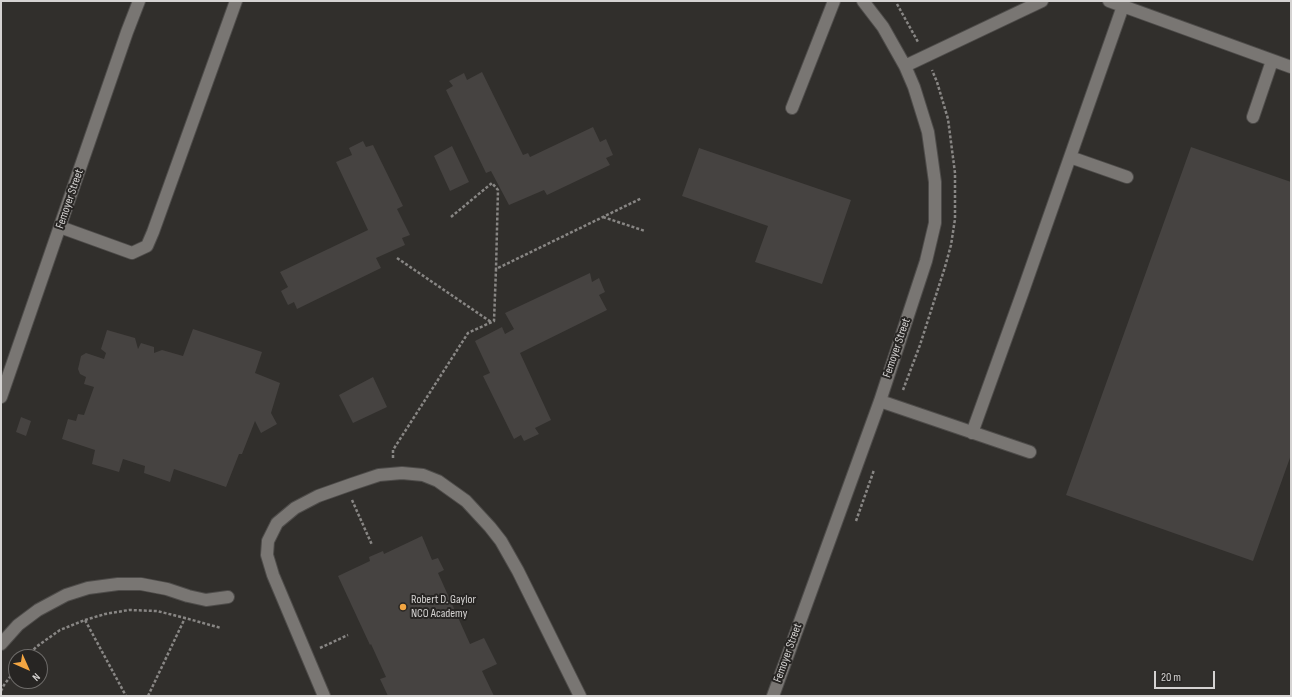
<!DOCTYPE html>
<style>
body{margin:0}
#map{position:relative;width:1292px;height:697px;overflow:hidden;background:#312f2c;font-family:"Sofia Sans Condensed",sans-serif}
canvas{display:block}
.frame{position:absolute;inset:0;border:2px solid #d5d3d2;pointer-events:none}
.north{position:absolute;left:8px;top:649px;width:40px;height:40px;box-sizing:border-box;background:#272523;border:1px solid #6d6b69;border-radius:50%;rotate:135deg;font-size:11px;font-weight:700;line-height:16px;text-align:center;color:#d5d3d2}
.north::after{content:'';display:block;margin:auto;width:14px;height:18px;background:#f2a542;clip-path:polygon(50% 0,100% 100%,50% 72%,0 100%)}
.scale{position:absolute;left:1154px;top:671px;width:61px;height:18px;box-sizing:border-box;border:2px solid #d5d3d2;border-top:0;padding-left:5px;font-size:12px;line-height:14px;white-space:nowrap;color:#d5d3d2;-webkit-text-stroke:3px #272523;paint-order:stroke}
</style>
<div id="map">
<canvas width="1292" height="697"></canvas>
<div class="frame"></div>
<div class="north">N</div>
<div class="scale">20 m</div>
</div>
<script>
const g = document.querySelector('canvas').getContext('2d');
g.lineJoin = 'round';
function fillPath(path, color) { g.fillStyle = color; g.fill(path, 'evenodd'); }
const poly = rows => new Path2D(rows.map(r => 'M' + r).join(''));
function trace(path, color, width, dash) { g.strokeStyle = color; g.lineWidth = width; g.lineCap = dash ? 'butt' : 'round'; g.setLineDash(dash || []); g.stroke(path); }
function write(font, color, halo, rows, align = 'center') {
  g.font = font + ' "Sofia Sans Condensed",sans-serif'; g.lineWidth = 4; g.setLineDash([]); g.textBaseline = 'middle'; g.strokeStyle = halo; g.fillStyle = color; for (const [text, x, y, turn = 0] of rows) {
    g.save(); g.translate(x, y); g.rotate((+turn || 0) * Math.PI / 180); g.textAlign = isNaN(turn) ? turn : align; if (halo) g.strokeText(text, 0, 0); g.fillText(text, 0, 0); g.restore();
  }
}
fillPath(poly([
 [482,72,523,155,528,153,530,157,593,127,600,142,606,139,613,155,606,158,610,165,547,195,544,190,509,205,491,171,486,173,446,90,453,86,449,81,464,73,467,80],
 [363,141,366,147,373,145,403,206,397,209,410,235,402,238,405,245,376,258,381,268,297,309,294,302,288,305,281,291,288,287,280,272,368,230,336,162,352,155,349,148],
 [452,146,469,182,450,191,434,156],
 [1191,147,1291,182,1291,455,1253,561,1066,495],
 [699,148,851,200,822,284,755,262,768,226,682,196],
 [590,273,592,282,599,278,605,292,599,295,607,310,520,353,551,420,535,428,539,434,524,441,521,435,514,439,483,376,490,373,475,341,502,327,505,334,514,329,505,313],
 [193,329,262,352,255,373,280,383,271,413,277,424,261,433,255,421,242,454,239,454,226,487,174,469,170,482,144,473,145,466,123,459,119,472,92,464,95,450,62,439,68,419,76,421,78,414,84,415,94,387,84,384,86,377,80,374,78,369,81,356,86,353,104,359,106,353,101,349,107,330,135,338,138,349,141,343,154,347,154,353,162,350,183,356],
 [373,377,387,407,353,423,339,395],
 [21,417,31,421,26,436,16,432],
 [422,536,432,560,438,558,444,570,438,573,470,644,484,638,497,664,482,671,494,696,388,696,380,679,386,677,371,644,370,645,338,576,370,561,369,557,383,551,384,554]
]), '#464341');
const minor = poly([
 [1109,1,1291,67],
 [905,66,1042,1],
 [792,108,834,1],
 [1253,117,1272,61],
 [1070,157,1127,177],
 [60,227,132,253,147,246,153,232,236,1],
 [1,397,127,32,139,1],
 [880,401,1030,452],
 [972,433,1022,294,1123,6],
 [1,644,18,625,38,610,66,595,88,588,118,584,141,584,167,589,188,596,206,600,228,597],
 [324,696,273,575,267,555,268,541,277,523,295,508,318,496,352,484,379,475,402,473,423,475,438,481,466,501,490,527,501,541,518,571,580,696],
 [773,696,880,401,926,261,935,223,935,182,931,153,928,132,914,87,905,66,883,27,863,1]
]);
trace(minor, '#4e4c4a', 14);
trace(poly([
 [897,4,918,42],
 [451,217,492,183,498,190,496,269],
 [603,217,645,231],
 [397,258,491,322],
 [903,390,920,345,945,267,951,245,955,219,955,173,948,119,937,82,932,70],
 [393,458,393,450,468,333,494,321,496,269,642,198],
 [352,500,372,545],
 [856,521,874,470],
 [85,620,105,614,129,610,157,611,185,618,221,628],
 [320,648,348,635],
 [27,657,36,647,60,630,85,620,126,696],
 [1,691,4,685,16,669],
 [148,696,185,618]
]), '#888684', 2.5, [3, 2]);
trace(minor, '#797673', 12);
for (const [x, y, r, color] of [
 [403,607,4,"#f2a542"]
]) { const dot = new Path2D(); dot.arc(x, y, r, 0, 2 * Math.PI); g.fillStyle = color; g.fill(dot); trace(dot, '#272523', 1.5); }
write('12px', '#d5d3d2', '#272523', [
 ["Femoyer Street",70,199,-71],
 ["Femoyer Street",897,348,-71],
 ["Femoyer Street",788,653,-70]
]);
write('12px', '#d5d3d2', '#272523', [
 ["Robert D. Gaylor",411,600],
 ["NCO Academy",411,614]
], 'left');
</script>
